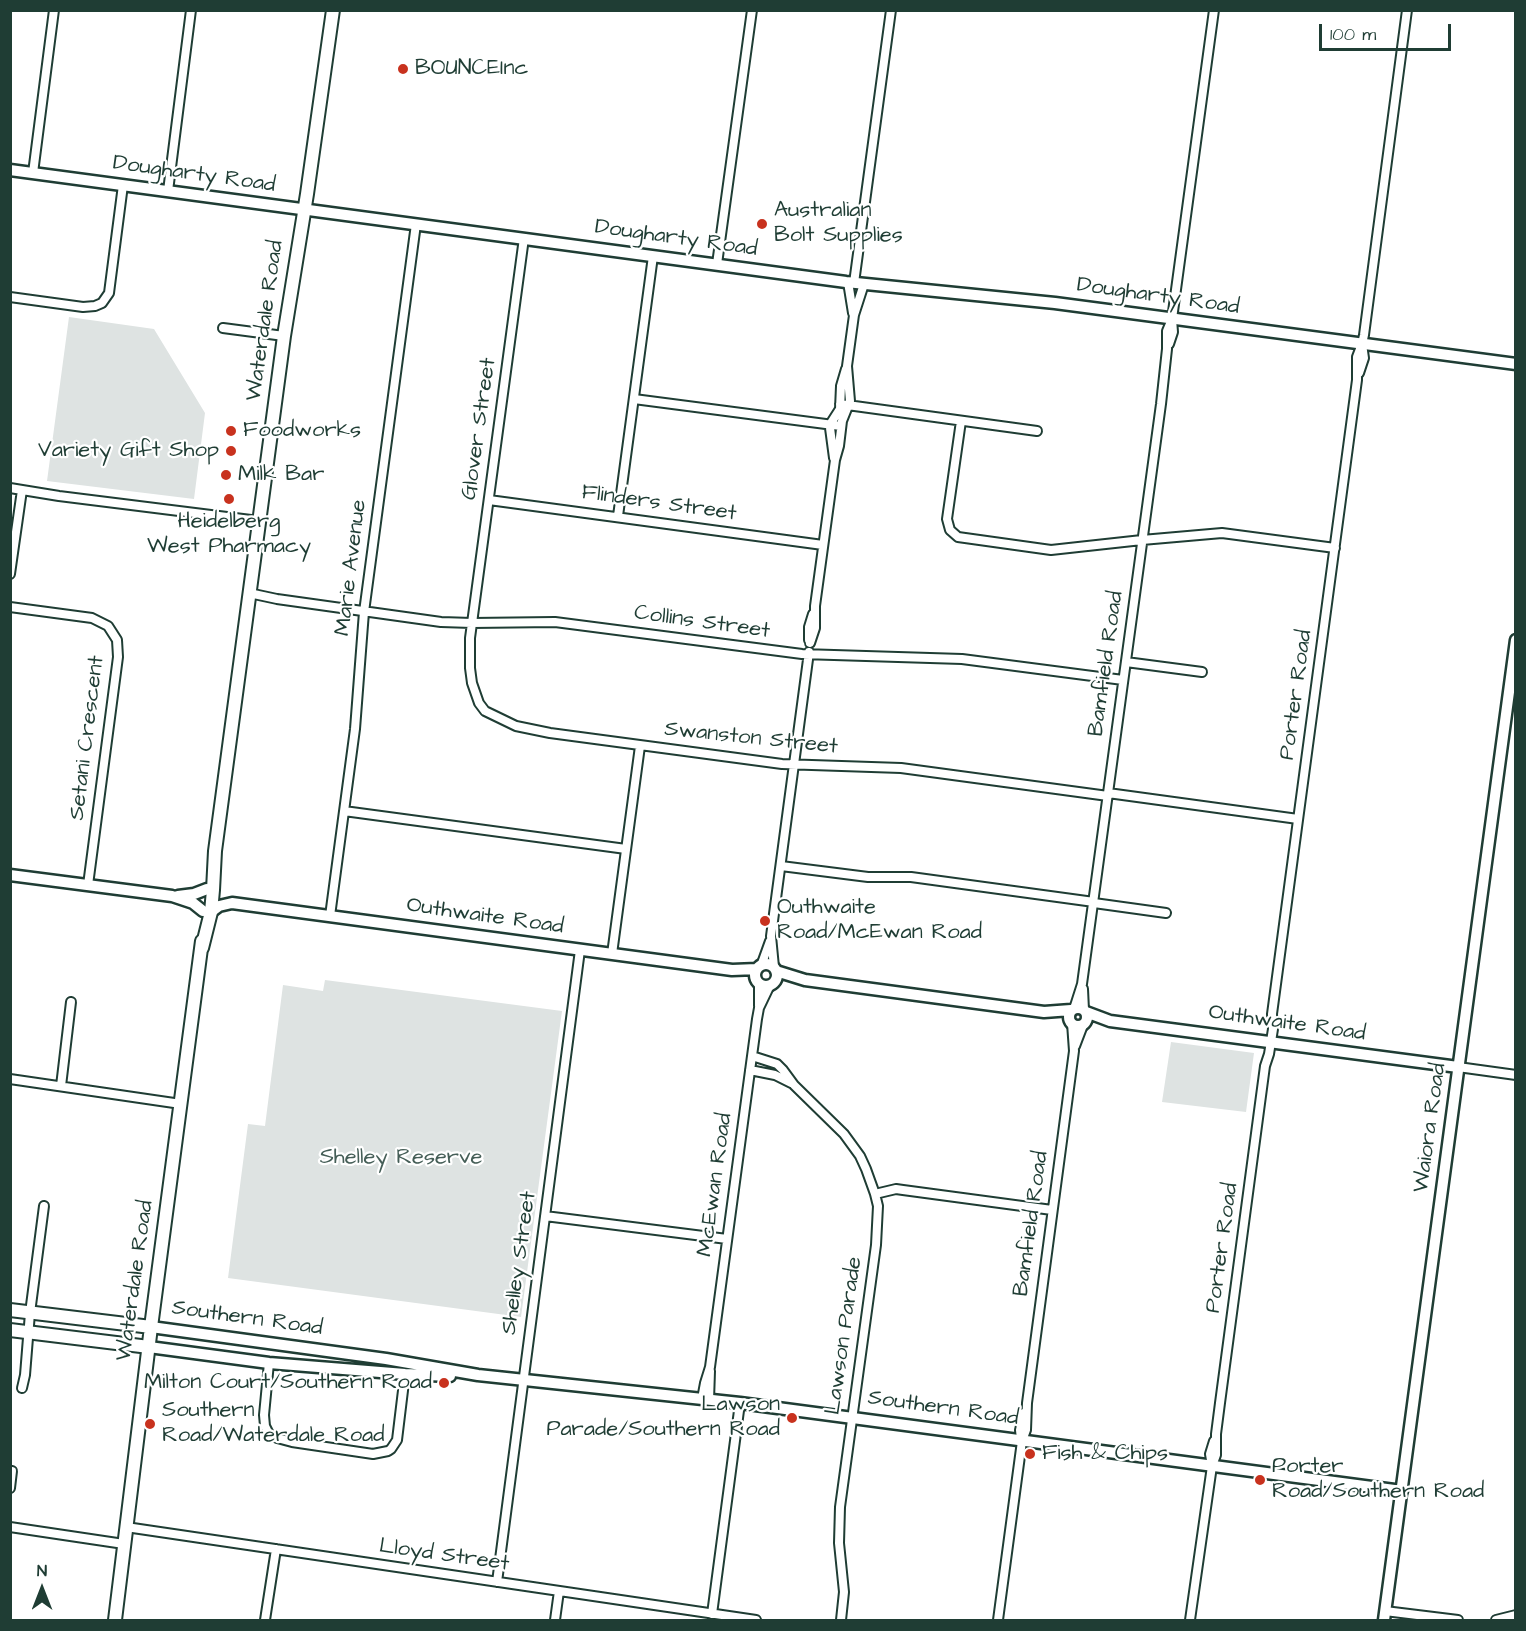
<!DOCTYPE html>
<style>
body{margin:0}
#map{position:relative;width:1526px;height:1631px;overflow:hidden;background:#fff;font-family:"Architects Daughter",sans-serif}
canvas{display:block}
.frame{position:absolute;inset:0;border:12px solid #1f3d34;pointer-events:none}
.north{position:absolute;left:12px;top:1559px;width:60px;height:60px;-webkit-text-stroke:4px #fff;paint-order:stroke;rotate:0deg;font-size:16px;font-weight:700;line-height:24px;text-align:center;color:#1f3d34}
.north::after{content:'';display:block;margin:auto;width:21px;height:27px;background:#1f3d34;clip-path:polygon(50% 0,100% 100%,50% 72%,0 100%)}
.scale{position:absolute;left:1319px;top:24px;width:132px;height:27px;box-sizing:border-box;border:3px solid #1f3d34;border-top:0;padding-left:8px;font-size:18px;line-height:21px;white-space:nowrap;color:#1f3d34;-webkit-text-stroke:4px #fff;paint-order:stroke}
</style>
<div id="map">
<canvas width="1526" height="1631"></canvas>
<div class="frame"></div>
<div class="north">N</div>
<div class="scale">100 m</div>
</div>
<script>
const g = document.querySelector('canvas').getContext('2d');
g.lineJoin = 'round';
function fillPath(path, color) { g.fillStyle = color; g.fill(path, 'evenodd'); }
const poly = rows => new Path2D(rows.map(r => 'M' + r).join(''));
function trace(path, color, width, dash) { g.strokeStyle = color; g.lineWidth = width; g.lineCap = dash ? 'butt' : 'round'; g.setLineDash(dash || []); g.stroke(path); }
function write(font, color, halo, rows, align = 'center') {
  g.font = font + ' "Architects Daughter",sans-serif'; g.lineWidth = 4.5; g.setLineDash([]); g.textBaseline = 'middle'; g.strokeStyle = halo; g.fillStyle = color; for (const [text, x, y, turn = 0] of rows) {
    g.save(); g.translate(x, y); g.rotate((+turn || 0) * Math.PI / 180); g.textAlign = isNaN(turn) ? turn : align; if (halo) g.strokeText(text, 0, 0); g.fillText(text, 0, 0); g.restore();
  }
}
fillPath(poly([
 [69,317,154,329,205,413,194,499,47,481],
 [325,980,562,1011,521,1317,228,1278,248,1124,265,1126,283,985,323,991],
 [1171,1042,1254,1053,1246,1112,1162,1102]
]), '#dee3e2');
const street = poly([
 [33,173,54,10],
 [168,191,191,10],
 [524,238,470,638,470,668,472,683,479,703,485,711,516,726,550,733,782,764,901,768,1108,796],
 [717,264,752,10],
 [848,282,853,313],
 [854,283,891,10],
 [10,297,83,307,95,306,102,303,109,293,123,185],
 [223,328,284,336],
 [1169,344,1173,332,1172,319,1214,10],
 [1359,373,1364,358,1362,344],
 [634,399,841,426],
 [840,404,1037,431],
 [961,421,947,519,950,530,958,537,1051,550,1142,540,1222,533,1335,548],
 [834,458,830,428,831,423,840,409,841,386,846,369],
 [10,488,59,496,259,521],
 [489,500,823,545],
 [618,516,653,256],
 [10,574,22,490],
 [249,593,277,599,441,622,472,623,555,622,802,654,962,659,1123,680],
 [10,607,92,618,108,626,117,640,118,657,88,885],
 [809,640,809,627,813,614],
 [810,643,815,628,815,606,835,460,839,446,842,421,850,401,847,366,854,315,864,284],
 [1126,662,1202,672],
 [1108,793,1298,819],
 [344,811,626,849],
 [781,866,868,877,911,877,1094,902],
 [1094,903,1166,913],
 [330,916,355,729,364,612,416,224],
 [612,954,640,746],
 [761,966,770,941],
 [774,967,771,936,809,652],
 [759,983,759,1006],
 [1083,989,1084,1010],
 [1074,1009,1082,984,1161,404,1167,349,1167,331,1172,319],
 [1075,1046,1083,1025],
 [752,1056,777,1064,783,1070,794,1085,844,1134,860,1156,866,1169,875,1194,878,1206,876,1245,840,1507,839,1543,844,1592,841,1620],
 [1458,1067,1516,1075],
 [750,1070,775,1075,791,1083],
 [10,1079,181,1104],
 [61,1086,71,1002],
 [875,1194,896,1189,903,1190,1052,1210],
 [545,1216,727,1239],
 [269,1363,264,1415,265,1426,269,1434,277,1438,292,1442,373,1454,388,1451,391,1449,397,1440,405,1374],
 [22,1388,25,1375,30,1313,44,1206],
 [702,1399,705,1383,710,1367,757,1019,759,1008,770,985],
 [709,1400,710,1371],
 [1021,1439,1020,1430,1024,1413],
 [1212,1466,1216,1455,1216,1434,1220,1403,1265,1066,1269,1054,1273,1029,1272,1014,1357,380,1357,357,1362,344,1364,335,1407,10],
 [10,1488,12,1471],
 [10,1527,124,1544],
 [126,1527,756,1620],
 [497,1582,580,950],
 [1385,1611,1458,1620],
 [712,1614,740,1403],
 [265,1620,276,1549],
 [555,1620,559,1591],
 [998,1620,1022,1441,1026,1430,1027,1403,1074,1051,1072,1023],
 [1190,1620,1212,1466,1210,1454,1214,1441],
 [1496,1620,1516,1615]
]);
const secondary = poly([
 [10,170,846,282,1055,303,1516,364],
 [10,875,172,896,193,903,203,911],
 [178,896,194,894,207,889],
 [211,912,219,906,232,903,732,970,757,969],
 '755 975a11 11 0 1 1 22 0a11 11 0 1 1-22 0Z',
 [776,971,805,980,1044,1012,1071,1010],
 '1069 1017a9 9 0 1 1 18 0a9 9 0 1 1-18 0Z',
 [1086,1012,1110,1021,1458,1067],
 [151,1327,386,1359,478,1375,740,1403,1402,1491],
 [149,1347,269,1363,405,1374,450,1376],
 [1384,1620,1516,640]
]);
const primary = poly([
 [202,948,211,912,213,890,215,851,284,336,307,194,333,10],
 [10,1310,151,1327],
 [10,1330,149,1347],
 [115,1620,151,1327,202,941]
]);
trace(street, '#1f3d34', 12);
trace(secondary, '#1f3d34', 15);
trace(primary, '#1f3d34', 16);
trace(street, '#fff', 8);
trace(secondary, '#fff', 10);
trace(primary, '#fff', 12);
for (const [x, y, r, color] of [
 [403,69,6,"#c8321e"],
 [762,224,6,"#c8321e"],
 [231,431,6,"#c8321e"],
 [231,451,6,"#c8321e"],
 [226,475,6,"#c8321e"],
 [229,499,6,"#c8321e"],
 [765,921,6,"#c8321e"],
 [444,1383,6,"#c8321e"],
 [792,1418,6,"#c8321e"],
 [150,1424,6,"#c8321e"],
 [1030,1454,6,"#c8321e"],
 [1260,1480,6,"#c8321e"]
]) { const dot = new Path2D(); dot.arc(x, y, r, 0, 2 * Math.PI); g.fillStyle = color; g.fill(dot); trace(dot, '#fff', 2); }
write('22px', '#1f3d34', '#fff', [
 ["BOUNCEInc",415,69],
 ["Australian",774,211],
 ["Bolt Supplies",774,236],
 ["Foodworks",243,431],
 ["Variety Gift Shop",219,451,"right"],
 ["Milk Bar",238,475],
 ["Heidelberg",229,522,"center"],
 ["West Pharmacy",229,547,"center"],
 ["Outhwaite",777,908],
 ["Road/McEwan Road",777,933],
 ["Milton Court/Southern Road",432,1383,"right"],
 ["Lawson",780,1405,"right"],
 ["Parade/Southern Road",780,1430,"right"],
 ["Southern",162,1411],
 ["Road/Waterdale Road",162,1436],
 ["Fish & Chips",1042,1454],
 ["Porter",1272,1467],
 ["Road/Southern Road",1272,1492]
], 'left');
write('22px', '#1f3d34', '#fff', [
 ["Dougharty Road",194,175,8],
 ["Dougharty Road",676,239,8],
 ["Dougharty Road",1158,297,8],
 ["Waterdale Road",266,321,-82],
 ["Glover Street",480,429,-82],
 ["Flinders Street",659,504,8],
 ["Marie Avenue",352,568,-83],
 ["Collins Street",702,623,8],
 ["Bamfield Road",1107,664,-82],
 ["Porter Road",1297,695,-82],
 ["Setani Crescent",88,738,-83],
 ["Swanston Street",751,739,6],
 ["Outhwaite Road",485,917,8],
 ["Outhwaite Road",1287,1024,8],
 ["Waiora Road",1431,1128,-82],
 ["McEwan Road",716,1185,-82],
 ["Bamfield Road",1032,1224,-82],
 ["Porter Road",1223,1248,-82],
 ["Shelley Street",520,1263,-82],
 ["Waterdale Road",136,1281,-82],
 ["Southern Road",247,1319,8],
 ["Lawson Parade",845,1336,-82],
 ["Southern Road",943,1409,8],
 ["Lloyd Street",444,1556,8]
]);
write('22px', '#455e57', '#fff', [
 ["Shelley Reserve",401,1158]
]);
</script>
